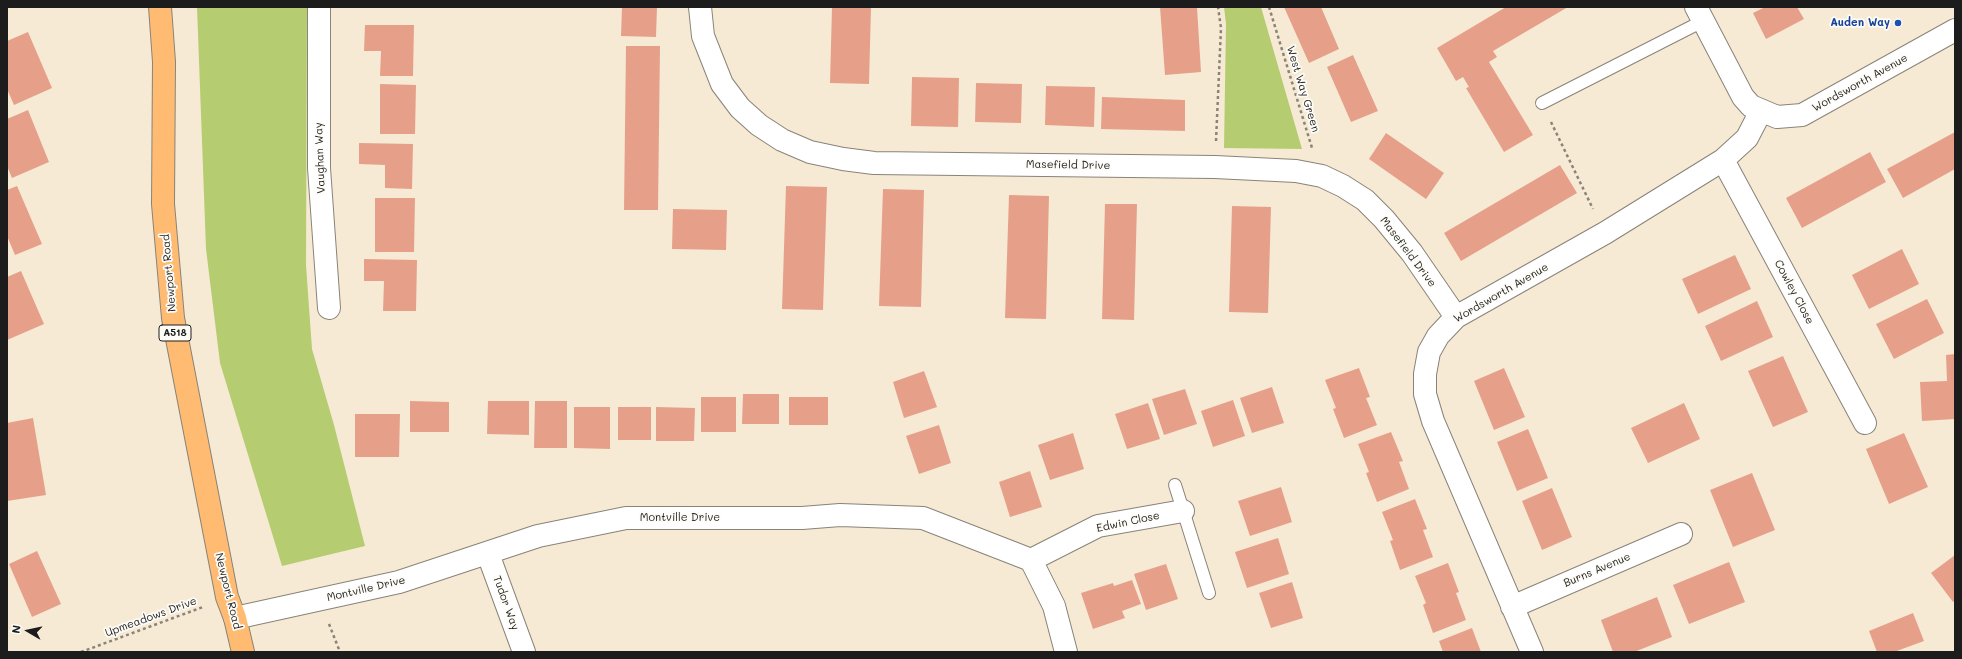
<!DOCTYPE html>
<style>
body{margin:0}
#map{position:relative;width:1962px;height:659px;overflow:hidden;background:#f6ead5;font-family:Mali,sans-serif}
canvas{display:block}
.frame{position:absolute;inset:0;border:8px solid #1c1c1c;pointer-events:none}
.north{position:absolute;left:8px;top:611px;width:40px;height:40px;-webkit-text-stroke:3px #fdfcf7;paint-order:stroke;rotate:279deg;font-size:11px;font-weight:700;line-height:16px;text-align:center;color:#1c1c1c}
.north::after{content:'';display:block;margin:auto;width:14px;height:18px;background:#1c1c1c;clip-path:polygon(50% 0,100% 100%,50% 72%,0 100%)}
</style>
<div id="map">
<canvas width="1962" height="659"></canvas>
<div class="frame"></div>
<div class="north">N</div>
</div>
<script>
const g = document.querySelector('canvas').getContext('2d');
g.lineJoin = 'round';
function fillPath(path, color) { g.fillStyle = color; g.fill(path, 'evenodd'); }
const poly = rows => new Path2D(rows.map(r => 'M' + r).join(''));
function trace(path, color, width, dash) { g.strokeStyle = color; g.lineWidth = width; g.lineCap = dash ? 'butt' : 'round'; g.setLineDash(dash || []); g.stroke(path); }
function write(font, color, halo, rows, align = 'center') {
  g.font = font + ' Mali,sans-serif'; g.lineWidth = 3.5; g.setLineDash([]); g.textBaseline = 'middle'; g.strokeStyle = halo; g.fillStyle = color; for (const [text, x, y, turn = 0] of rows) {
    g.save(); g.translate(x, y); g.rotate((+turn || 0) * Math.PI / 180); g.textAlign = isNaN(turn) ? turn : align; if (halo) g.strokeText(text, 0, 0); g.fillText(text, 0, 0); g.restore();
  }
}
fillPath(poly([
 [197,7,307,7,306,265,312,349,334,425,365,546,282,566,220,363,206,249],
 [1224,7,1261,7,1302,149,1224,148,1226,24]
]), '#b6cc71');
fillPath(poly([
 [622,7,657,7,656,37,621,36],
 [832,7,871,7,869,84,830,83],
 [1160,7,1197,7,1201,72,1165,75],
 [1284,7,1321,7,1339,49,1309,63],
 [1506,7,1568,7,1493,51,1497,57,1489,62,1533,135,1504,152,1466,88,1469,87,1463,77,1456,81,1437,48],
 [1765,7,1797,7,1804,19,1766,39,1753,13],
 [365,25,414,25,413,76,380,76,381,51,364,51],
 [28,32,52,88,14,105,7,89,7,41],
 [626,46,660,46,658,210,624,210],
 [1353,55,1378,111,1351,122,1327,67],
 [912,77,959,78,958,127,911,126],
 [976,83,1022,84,1021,123,975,122],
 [380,84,416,85,415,134,380,134],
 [1046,86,1095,87,1094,127,1045,125],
 [1102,97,1185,100,1185,131,1101,129],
 [28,110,49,162,12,178,7,166,7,119],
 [1955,132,1955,169,1903,198,1887,169],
 [1386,133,1444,173,1426,199,1369,159],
 [359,143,413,144,412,189,385,188,385,165,359,164],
 [1870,152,1886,182,1802,228,1786,198],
 [1560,165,1577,193,1461,261,1444,233],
 [17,186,42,244,15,255,7,236,7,190],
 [786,186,827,187,823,310,782,309],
 [883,189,924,190,921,307,879,306],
 [1009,195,1049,196,1046,319,1005,318],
 [375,198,415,198,414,252,375,252],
 [1105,204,1137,204,1134,320,1102,319],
 [1232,206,1271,207,1268,313,1229,312],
 [673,209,727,210,726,250,672,249],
 [1902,249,1919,284,1869,309,1852,275],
 [1735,255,1751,289,1698,314,1682,279],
 [364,259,417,260,416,311,383,311,384,281,364,281],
 [21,271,44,324,7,340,7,277],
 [1927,299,1944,333,1894,359,1876,324],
 [1757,301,1773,337,1721,361,1705,326],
 [1955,354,1955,419,1922,421,1920,382,1947,381,1946,355],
 [1783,356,1808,412,1773,427,1748,371],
 [1359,368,1370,397,1366,398,1377,425,1344,438,1333,409,1336,408,1325,380],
 [1504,368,1525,417,1494,430,1474,381],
 [924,371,937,407,904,418,893,382],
 [1272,387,1284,423,1252,433,1240,398],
 [1185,389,1197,424,1164,435,1152,399],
 [743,394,779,394,779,424,742,424],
 [701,397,736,397,736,432,701,432],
 [789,397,828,397,828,425,789,425],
 [1233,400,1245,436,1213,447,1201,411],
 [410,401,449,402,449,432,410,432],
 [488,401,529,401,529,435,487,434],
 [535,401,567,401,567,448,534,448],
 [1148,403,1160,439,1127,449,1115,414],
 [1684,403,1700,439,1648,463,1631,428],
 [574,407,610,407,610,449,574,448],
 [618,407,651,407,651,440,618,440],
 [656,407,695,408,694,441,656,441],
 [355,414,400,414,399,457,355,457],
 [33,418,46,495,7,501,7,423],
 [939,425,951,463,919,474,906,436],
 [1528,429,1548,478,1517,491,1497,442],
 [1391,432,1403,461,1399,462,1409,489,1377,502,1366,473,1369,472,1358,444],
 [1073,433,1084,469,1050,480,1038,445],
 [1904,433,1928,487,1889,504,1866,449],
 [1030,471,1042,507,1010,517,999,482],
 [1752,473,1775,530,1733,547,1710,490],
 [1281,487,1292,522,1250,536,1238,501],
 [1552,488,1572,537,1542,550,1522,501],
 [1415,499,1427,529,1423,530,1433,557,1400,570,1390,541,1393,540,1382,512],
 [1278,538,1289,574,1247,588,1235,552],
 [37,551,61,604,32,617,9,564],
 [1955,555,1955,600,1953,602,1931,573],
 [1729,562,1745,602,1689,624,1673,585],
 [1448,563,1459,592,1456,593,1466,620,1433,633,1423,605,1426,603,1415,576],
 [1166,564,1178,599,1146,610,1134,574],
 [1132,580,1141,604,1122,611,1125,618,1093,629,1081,593,1113,583,1114,586],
 [1292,582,1303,618,1271,628,1259,593],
 [1657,597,1672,637,1634,652,1613,652,1601,620],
 [1913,613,1924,641,1894,652,1877,652,1869,631],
 [1472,628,1481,652,1443,652,1439,641]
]), '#e6a08a');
const lane = poly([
 [1542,103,1703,21],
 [1175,485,1209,593]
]);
const street = poly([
 [319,7,319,168,329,308],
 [700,7,703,36,722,84,740,108,759,125,782,140,810,152,843,159,874,163,1215,167,1296,171,1322,176,1343,186,1365,200,1384,219,1412,253,1456,317],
 [1696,7,1743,97,1751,106,1777,117,1802,115,1955,30],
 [1723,160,1865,423],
 [488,554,524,652],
 [1031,560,1098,526,1183,511],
 [1512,607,1681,534],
 [235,618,399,582,538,536,626,518,802,518,840,515,923,518,1031,560,1054,606,1066,652],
 [1532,652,1433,421,1425,394,1425,374,1429,352,1438,336,1456,317,1605,233,1723,160,1747,138,1761,111]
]);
const highway = poly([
 [160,7,164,62,163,204,173,318,227,597,235,618,243,652]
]);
trace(lane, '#898378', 14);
trace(street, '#898378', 24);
trace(highway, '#898378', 24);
trace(poly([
 [1269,7,1312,148],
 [1551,122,1593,209],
 [1216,141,1221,28,1218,7],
 [329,624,340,652],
 [81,652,203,607]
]), '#898378', 2.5, [3, 3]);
trace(lane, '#fff', 12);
trace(street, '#fff', 22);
trace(highway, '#ffbb71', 22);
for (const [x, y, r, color] of [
 [1898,23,4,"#1a4fb4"]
]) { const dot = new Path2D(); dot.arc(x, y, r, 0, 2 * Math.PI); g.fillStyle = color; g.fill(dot); trace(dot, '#fdfcf7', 1.5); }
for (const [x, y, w] of [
 [175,333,32]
]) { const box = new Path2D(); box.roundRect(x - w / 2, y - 8, w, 16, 3); g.fillStyle = '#fdfcf7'; g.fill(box); trace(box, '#1c1c1c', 1); }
write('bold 10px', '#1c1c1c', null, [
 ["A518",175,333]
]);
write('bold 11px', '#164399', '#fdfcf7', [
 ["Auden Way",1890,23]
], 'right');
write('11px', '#1c1c1c', '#fdfcf7', [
 ["Wordsworth Avenue",1860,83,-29],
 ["West Way Green",1303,89,73],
 ["Vaughan Way",320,158,-92],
 ["Masefield Drive",1068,165,1],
 ["Masefield Drive",1408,252,53],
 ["Newport Road",169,273,-95],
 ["Cowley Close",1794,292,62],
 ["Wordsworth Avenue",1501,293,-30],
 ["Montville Drive",680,518],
 ["Edwin Close",1128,522,-12],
 ["Burns Avenue",1597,570,-23],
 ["Montville Drive",366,589,-13],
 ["Newport Road",228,591,76],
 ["Tudor Way",506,603,70],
 ["Upmeadows Drive",151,617,-20]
]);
</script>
